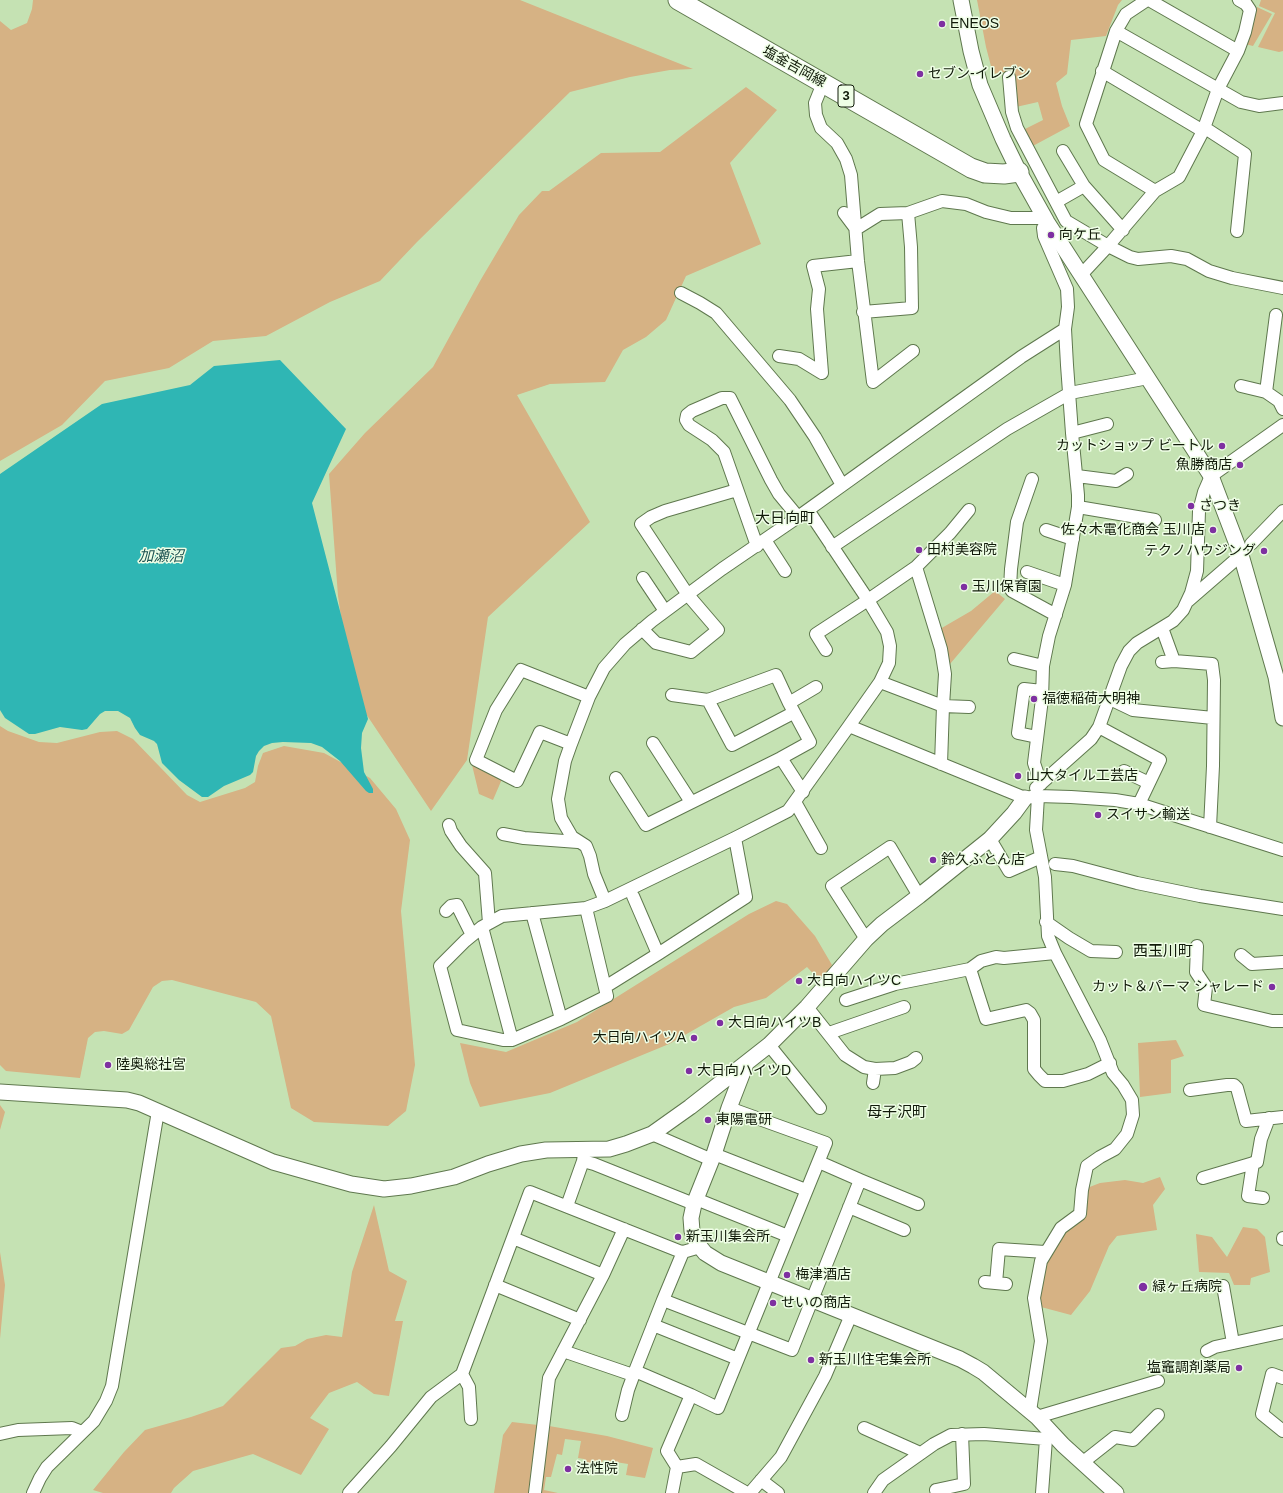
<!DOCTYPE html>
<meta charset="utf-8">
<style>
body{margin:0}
canvas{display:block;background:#c5e2b3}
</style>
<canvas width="1283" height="1493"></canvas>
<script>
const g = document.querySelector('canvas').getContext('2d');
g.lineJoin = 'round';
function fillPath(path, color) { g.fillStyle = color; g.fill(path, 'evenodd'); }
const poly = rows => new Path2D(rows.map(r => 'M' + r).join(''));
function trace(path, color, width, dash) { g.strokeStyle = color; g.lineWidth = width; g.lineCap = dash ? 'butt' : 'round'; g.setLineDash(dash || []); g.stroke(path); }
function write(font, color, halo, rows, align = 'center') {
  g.font = font + ' Helvetica,"Noto Sans JP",sans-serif'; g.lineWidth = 3; g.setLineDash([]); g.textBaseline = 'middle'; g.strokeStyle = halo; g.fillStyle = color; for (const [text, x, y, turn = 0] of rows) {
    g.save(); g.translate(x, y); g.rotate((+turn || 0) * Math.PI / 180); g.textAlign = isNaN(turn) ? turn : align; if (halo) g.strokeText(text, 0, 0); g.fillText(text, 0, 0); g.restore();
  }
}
fillPath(poly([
 [33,0,520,0,693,69,670,70,630,77,570,92,417,242,380,281,330,302,266,336,213,341,169,368,105,381,62,425,0,461,0,21,11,30,27,23,32,9],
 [977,0,1122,0,1118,5,1106,36,1071,40,1067,74,1056,83,1062,106,1070,126,1031,147,1023,130,1043,120,1038,102,1016,107,1012,71,993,74,986,47],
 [1261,0,1283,0,1283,51,1279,52,1258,47,1275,13,1259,6],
 [1257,7,1272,14,1253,46,1245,44],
 [746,87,777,110,730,163,761,244,686,276,666,320,646,337,623,350,605,382,550,384,517,395,590,522,488,617,467,760,431,811,352,693,338,596,329,474,365,433,433,367,480,281,519,215,542,191,549,191,601,153,660,152],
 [995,591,1005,599,950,664,940,629,971,611],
 [0,726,8,731,39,742,57,743,100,732,117,731,133,739,187,795,200,802,245,788,255,782,258,766,263,753,284,746,324,753,370,778,396,809,410,840,401,911,415,1065,406,1111,388,1126,314,1122,291,1108,271,1016,256,1002,172,980,162,981,153,987,129,1030,122,1034,104,1031,95,1032,88,1038,80,1078,6,1071,0,1065],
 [472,765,502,779,493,800,479,794],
 [776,901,787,904,815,936,832,965,821,982,807,967,766,998,734,1007,669,1044,550,1093,480,1107,470,1083,460,1043,506,1052,577,1022,749,914],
 [1176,1040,1184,1056,1171,1060,1171,1093,1140,1097,1138,1043],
 [0,1105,5,1112,0,1130],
 [1160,1177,1165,1189,1153,1205,1157,1230,1117,1236,1109,1246,1090,1291,1071,1315,1041,1307,1039,1294,1044,1265,1058,1242,1072,1225,1087,1215,1087,1188,1100,1183,1125,1180,1143,1183],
 [374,1205,389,1271,407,1281,395,1321,403,1321,389,1396,374,1394,357,1382,329,1393,310,1418,329,1429,301,1475,253,1454,193,1471,174,1488,171,1493,103,1493,93,1490,124,1452,145,1430,191,1417,223,1406,281,1348,295,1346,307,1339,326,1335,342,1337,352,1272],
 [1243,1227,1257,1229,1265,1237,1270,1272,1251,1278,1250,1285,1234,1285,1229,1273,1199,1272,1196,1234,1212,1237,1227,1257],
 [0,1252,5,1285,0,1339],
 [512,1422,538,1425,531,1493,494,1493,503,1435],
 [549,1426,607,1436,653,1448,645,1478,626,1475,628,1464,603,1460,601,1465,584,1462,584,1459,578,1458,581,1441,565,1439,562,1455,557,1454,551,1477,546,1477,544,1490,558,1493,538,1493]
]), '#d6b284');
fillPath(poly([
 [280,360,346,429,312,503,368,719,362,733,361,748,364,772,373,789,373,793,369,793,366,791,340,761,322,747,311,743,283,742,272,743,264,746,259,751,256,756,253,772,250,775,224,786,208,797,202,797,179,780,162,763,157,744,154,741,140,735,135,728,130,718,118,711,105,711,100,714,87,729,82,730,60,727,35,734,29,734,5,718,0,710,0,474,102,404,190,385,214,366]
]), '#2fb6b4');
const minor = poly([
 [1147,0,1126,14,1116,31,1086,124,1104,160,1155,191],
 [1149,0,1238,51],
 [1116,31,1241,102,1259,106,1283,103],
 [1102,71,1203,131],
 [1009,77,1012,112,1017,128,1066,221,1108,246,1130,257,1138,259,1171,256,1187,259,1209,271,1232,278,1283,288],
 [823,83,815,103,816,115,821,128,837,143,846,159,851,175,858,261,873,382,913,351],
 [1205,128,1245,154,1237,231],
 [1063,151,1084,186],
 [1056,202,1084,186,1123,230],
 [844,213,856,229,880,214,908,213,942,201,966,204,986,212,1011,218,1044,218],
 [1081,275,1108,246,1155,191,1179,177,1203,131,1218,89,1238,51,1245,32,1250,10,1246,4,1239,0],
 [681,293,700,303,716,313,790,400,815,437,842,485],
 [863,312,912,308,911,247,908,213],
 [1276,315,1266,392,1279,401,1283,409],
 [779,356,799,359,822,373,817,309,819,289,813,266,858,261],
 [1241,386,1266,392],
 [1072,433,1107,424],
 [1077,476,1116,481,1127,474],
 [1032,479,1017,522,1011,569,1010,588,1012,591,1056,615],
 [1078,507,1155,520],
 [808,510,868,600,916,567],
 [969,510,950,533,916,567,941,649,945,674,943,706,969,707],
 [1046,530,1073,539],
 [765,540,785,571],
 [1251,544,1283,511],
 [757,546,724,452,712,440,689,425,686,420,687,415,692,411,722,398,730,398,771,480,779,494,798,517],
 [832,547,1007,429,1070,393,1148,378],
 [1027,572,1065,585],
 [643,578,665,611],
 [1188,601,1241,555],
 [1162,628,1174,661,1212,664,1214,680,1213,766,1210,827],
 [642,629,656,643,691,652,718,630,688,595,641,524,651,517,665,511,737,490],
 [826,650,816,634,868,600,887,632,890,646,889,663,880,682],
 [1014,659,1043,666],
 [1162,662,1174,661],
 [672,695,708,700,776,675,789,703,810,742,781,758],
 [1108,698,1133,710,1213,718],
 [708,700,732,745,793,713],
 [789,703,816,687],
 [849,726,880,682,943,706,941,764],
 [1099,727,1160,760,1139,804],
 [1037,737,1018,733,1024,689,1042,691],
 [653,743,691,802],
 [571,744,540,732,517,781,476,760,496,710,521,670,589,697],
 [1124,771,1149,783],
 [616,778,646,825,781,758,803,792],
 [1041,784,1034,763,1042,699,1043,666,1049,636,1065,585,1078,507,1078,495,1072,433,1067,365,1065,329,1068,307,1067,289,1044,236,1043,228,1047,222],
 [1036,788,1091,739,1099,727,1121,666,1129,651,1137,643,1173,621,1183,610,1191,593,1197,571,1199,511,1204,492,1211,476,1283,425],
 [795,802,821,848],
 [449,825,451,831,461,846,485,873,489,923],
 [503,834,524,838,578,842],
 [990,839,1009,871,1041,857],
 [1055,864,1073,866,1137,883,1200,896,1283,909],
 [633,896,658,954],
 [605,901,594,874,590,856,586,846,572,837,561,818,558,799,565,761,571,744,589,697,604,668,625,644,652,621,722,569,798,517,1021,357,1065,329],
 [586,908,607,996,561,1019,512,1040,503,1040,457,1030,440,966,465,941,482,927,502,916,586,908,605,901,735,838,788,811,849,726,1025,798,1038,796,1071,797,1115,800,1139,804,1283,850],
 [446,911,451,906,457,905,472,935],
 [532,913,561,1019],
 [1046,922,1069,938,1091,951,1116,952],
 [482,927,512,1040],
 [866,939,832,886,890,847,919,896],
 [1197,946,1196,972,1206,987,1204,1005,1272,1021,1283,1021],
 [1241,955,1252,964,1283,962],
 [970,969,986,1019,1026,1010,1030,1013,1034,1020,1034,1069,1039,1075,1045,1081,1063,1081,1088,1074,1110,1063],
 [605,987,658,954,746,897,735,838],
 [846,1000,895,984,970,969,981,961,996,957,1004,958,1055,953],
 [807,1007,845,1055,864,1067,875,1069,895,1068,911,1062,916,1058],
 [829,1033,904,1007],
 [769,1045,820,1108],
 [873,1083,875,1069],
 [1190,1090,1227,1085,1234,1085,1237,1088,1246,1121,1283,1117],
 [729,1108,826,1143,718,1408,691,1395,667,1451,677,1467,696,1464,747,1493],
 [652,1134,712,1160],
 [714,1154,806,1190],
 [583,1161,594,1164,694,1204],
 [1253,1163,1248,1196,1263,1198],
 [1203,1178,1257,1162,1261,1139,1269,1118],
 [860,1180,918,1204],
 [696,1199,788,1236],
 [567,1206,583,1161,584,1154],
 [849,1207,904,1230],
 [513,1238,603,1275],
 [1283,1239,1283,1238],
 [683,1252,663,1300,792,1350,860,1180,819,1162],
 [985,1282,1006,1284],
 [996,1283,999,1249,1045,1252],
 [495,1285,580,1320],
 [1223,1286,1233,1343],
 [663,1300,635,1371,691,1395],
 [653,1325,738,1359],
 [563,1351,633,1375],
 [1207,1351,1215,1347,1283,1332],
 [462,1374,469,1387,471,1419],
 [1283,1378,1272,1374,1262,1414,1283,1431],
 [1030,1411,1041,1341,1034,1298,1041,1261,1061,1228,1080,1214,1082,1190,1087,1166,1100,1157,1115,1149,1127,1134,1133,1115,1132,1100,1123,1085,1113,1073,1100,1040,1055,953,1048,936,1045,877,1036,830,1038,796],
 [622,1415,628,1390,635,1371],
 [1037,1417,1158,1381],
 [864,1428,920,1453],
 [0,1434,18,1430,72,1428,82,1432],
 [1082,1463,1115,1437,1133,1440,1158,1415],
 [761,1480,778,1493],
 [33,1493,40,1478,47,1467,94,1421,106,1401,112,1386,158,1111],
 [349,1493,391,1446,431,1397,462,1374,530,1192,679,1251,683,1252,700,1247],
 [535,1493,549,1378,603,1275,624,1229],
 [672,1493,677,1467],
 [750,1493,781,1457,825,1376,851,1315],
 [874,1493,883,1480,934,1444,951,1435,984,1434,1046,1439,1050,1432],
 [937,1493,936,1490,964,1484,962,1434],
 [1042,1493,1046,1439]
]);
const tertiary = poly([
 [961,0,971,51,980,85,1003,139,1019,172,1047,222,1211,476,1241,555,1276,677,1283,718],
 [746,1064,729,1108,714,1154,694,1204,691,1218,692,1231,697,1243,705,1253,721,1263,960,1359,973,1366,983,1372,1037,1417,1063,1445,1116,1493],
 [0,1092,127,1100,139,1103,164,1114,273,1162,351,1184,384,1189,411,1186,454,1177,488,1164,521,1154,546,1150,609,1149,626,1144,652,1134,690,1107,769,1045,807,1007,866,939,882,924,919,896,990,839,1014,813,1025,798]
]);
const primary = poly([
 [678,0,971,168,985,173,1004,174,1019,172]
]);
trace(minor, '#5f784e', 14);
trace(tertiary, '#5f784e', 17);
trace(primary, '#5f784e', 21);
trace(minor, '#fff', 12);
trace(tertiary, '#fff', 15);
trace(primary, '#fff', 19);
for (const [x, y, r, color] of [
 [942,24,4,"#7e30a1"],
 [920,74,4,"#7e30a1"],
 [1051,235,4,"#7e30a1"],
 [1222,446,4,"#7e30a1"],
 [1240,465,4,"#7e30a1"],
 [1191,506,4,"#7e30a1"],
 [1213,530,4,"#7e30a1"],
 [919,550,4,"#7e30a1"],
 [1264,551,4,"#7e30a1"],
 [964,587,4,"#7e30a1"],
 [1034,699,4,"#7e30a1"],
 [1018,776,4,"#7e30a1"],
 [1098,815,4,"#7e30a1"],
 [933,860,4,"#7e30a1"],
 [799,981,4,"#7e30a1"],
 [1272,987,4,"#7e30a1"],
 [720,1023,4,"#7e30a1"],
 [694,1038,4,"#7e30a1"],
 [108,1065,4,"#7e30a1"],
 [689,1071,4,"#7e30a1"],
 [708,1120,4,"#7e30a1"],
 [678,1237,4,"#7e30a1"],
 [787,1275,4,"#7e30a1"],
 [1143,1287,5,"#7e30a1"],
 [773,1303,4,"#7e30a1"],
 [811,1360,4,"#7e30a1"],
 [1239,1368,4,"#7e30a1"],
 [568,1469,4,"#7e30a1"]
]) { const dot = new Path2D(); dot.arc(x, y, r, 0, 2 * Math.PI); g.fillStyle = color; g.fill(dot); trace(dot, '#effee6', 1.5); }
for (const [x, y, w] of [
 [846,96,16]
]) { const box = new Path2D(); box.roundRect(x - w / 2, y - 11, w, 22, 3); g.fillStyle = '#effee6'; g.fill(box); trace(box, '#101a09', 1); }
write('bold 13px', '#101a09', null, [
 ["3",846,96]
]);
write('14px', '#101a09', '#effee6', [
 ["ENEOS",950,24],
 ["セブン-イレブン",928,74],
 ["向ケ丘",1059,235],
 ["カットショップ ビートル",1214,446,"right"],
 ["魚勝商店",1232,465,"right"],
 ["さつき",1199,506],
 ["佐々木電化商会 玉川店",1205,530,"right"],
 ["田村美容院",927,550],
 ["テクノハウジング",1256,551,"right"],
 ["玉川保育園",972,587],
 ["福徳稲荷大明神",1042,699],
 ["山大タイル工芸店",1026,776],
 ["スイサン輸送",1106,815],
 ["鈴久ふとん店",941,860],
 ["大日向ハイツC",807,981],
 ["カット＆パーマ シャレード",1264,987,"right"],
 ["大日向ハイツB",728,1023],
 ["大日向ハイツA",686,1038,"right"],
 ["陸奥総社宮",116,1065],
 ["大日向ハイツD",697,1071],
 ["東陽電研",716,1120],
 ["新玉川集会所",686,1237],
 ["梅津酒店",795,1275],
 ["緑ヶ丘病院",1152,1287],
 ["せいの商店",781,1303],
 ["新玉川住宅集会所",819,1360],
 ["塩竈調剤薬局",1231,1368,"right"],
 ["法性院",576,1469]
], 'left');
write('14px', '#101a09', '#effee6', [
 ["塩釜吉岡線",794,67,29]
]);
write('15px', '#101a09', '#effee6', [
 ["大日向町",785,519],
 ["西玉川町",1163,952],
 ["母子沢町",897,1113]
]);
write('italic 15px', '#1c5352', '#effee6', [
 ["加瀬沼",161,557]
]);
</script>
